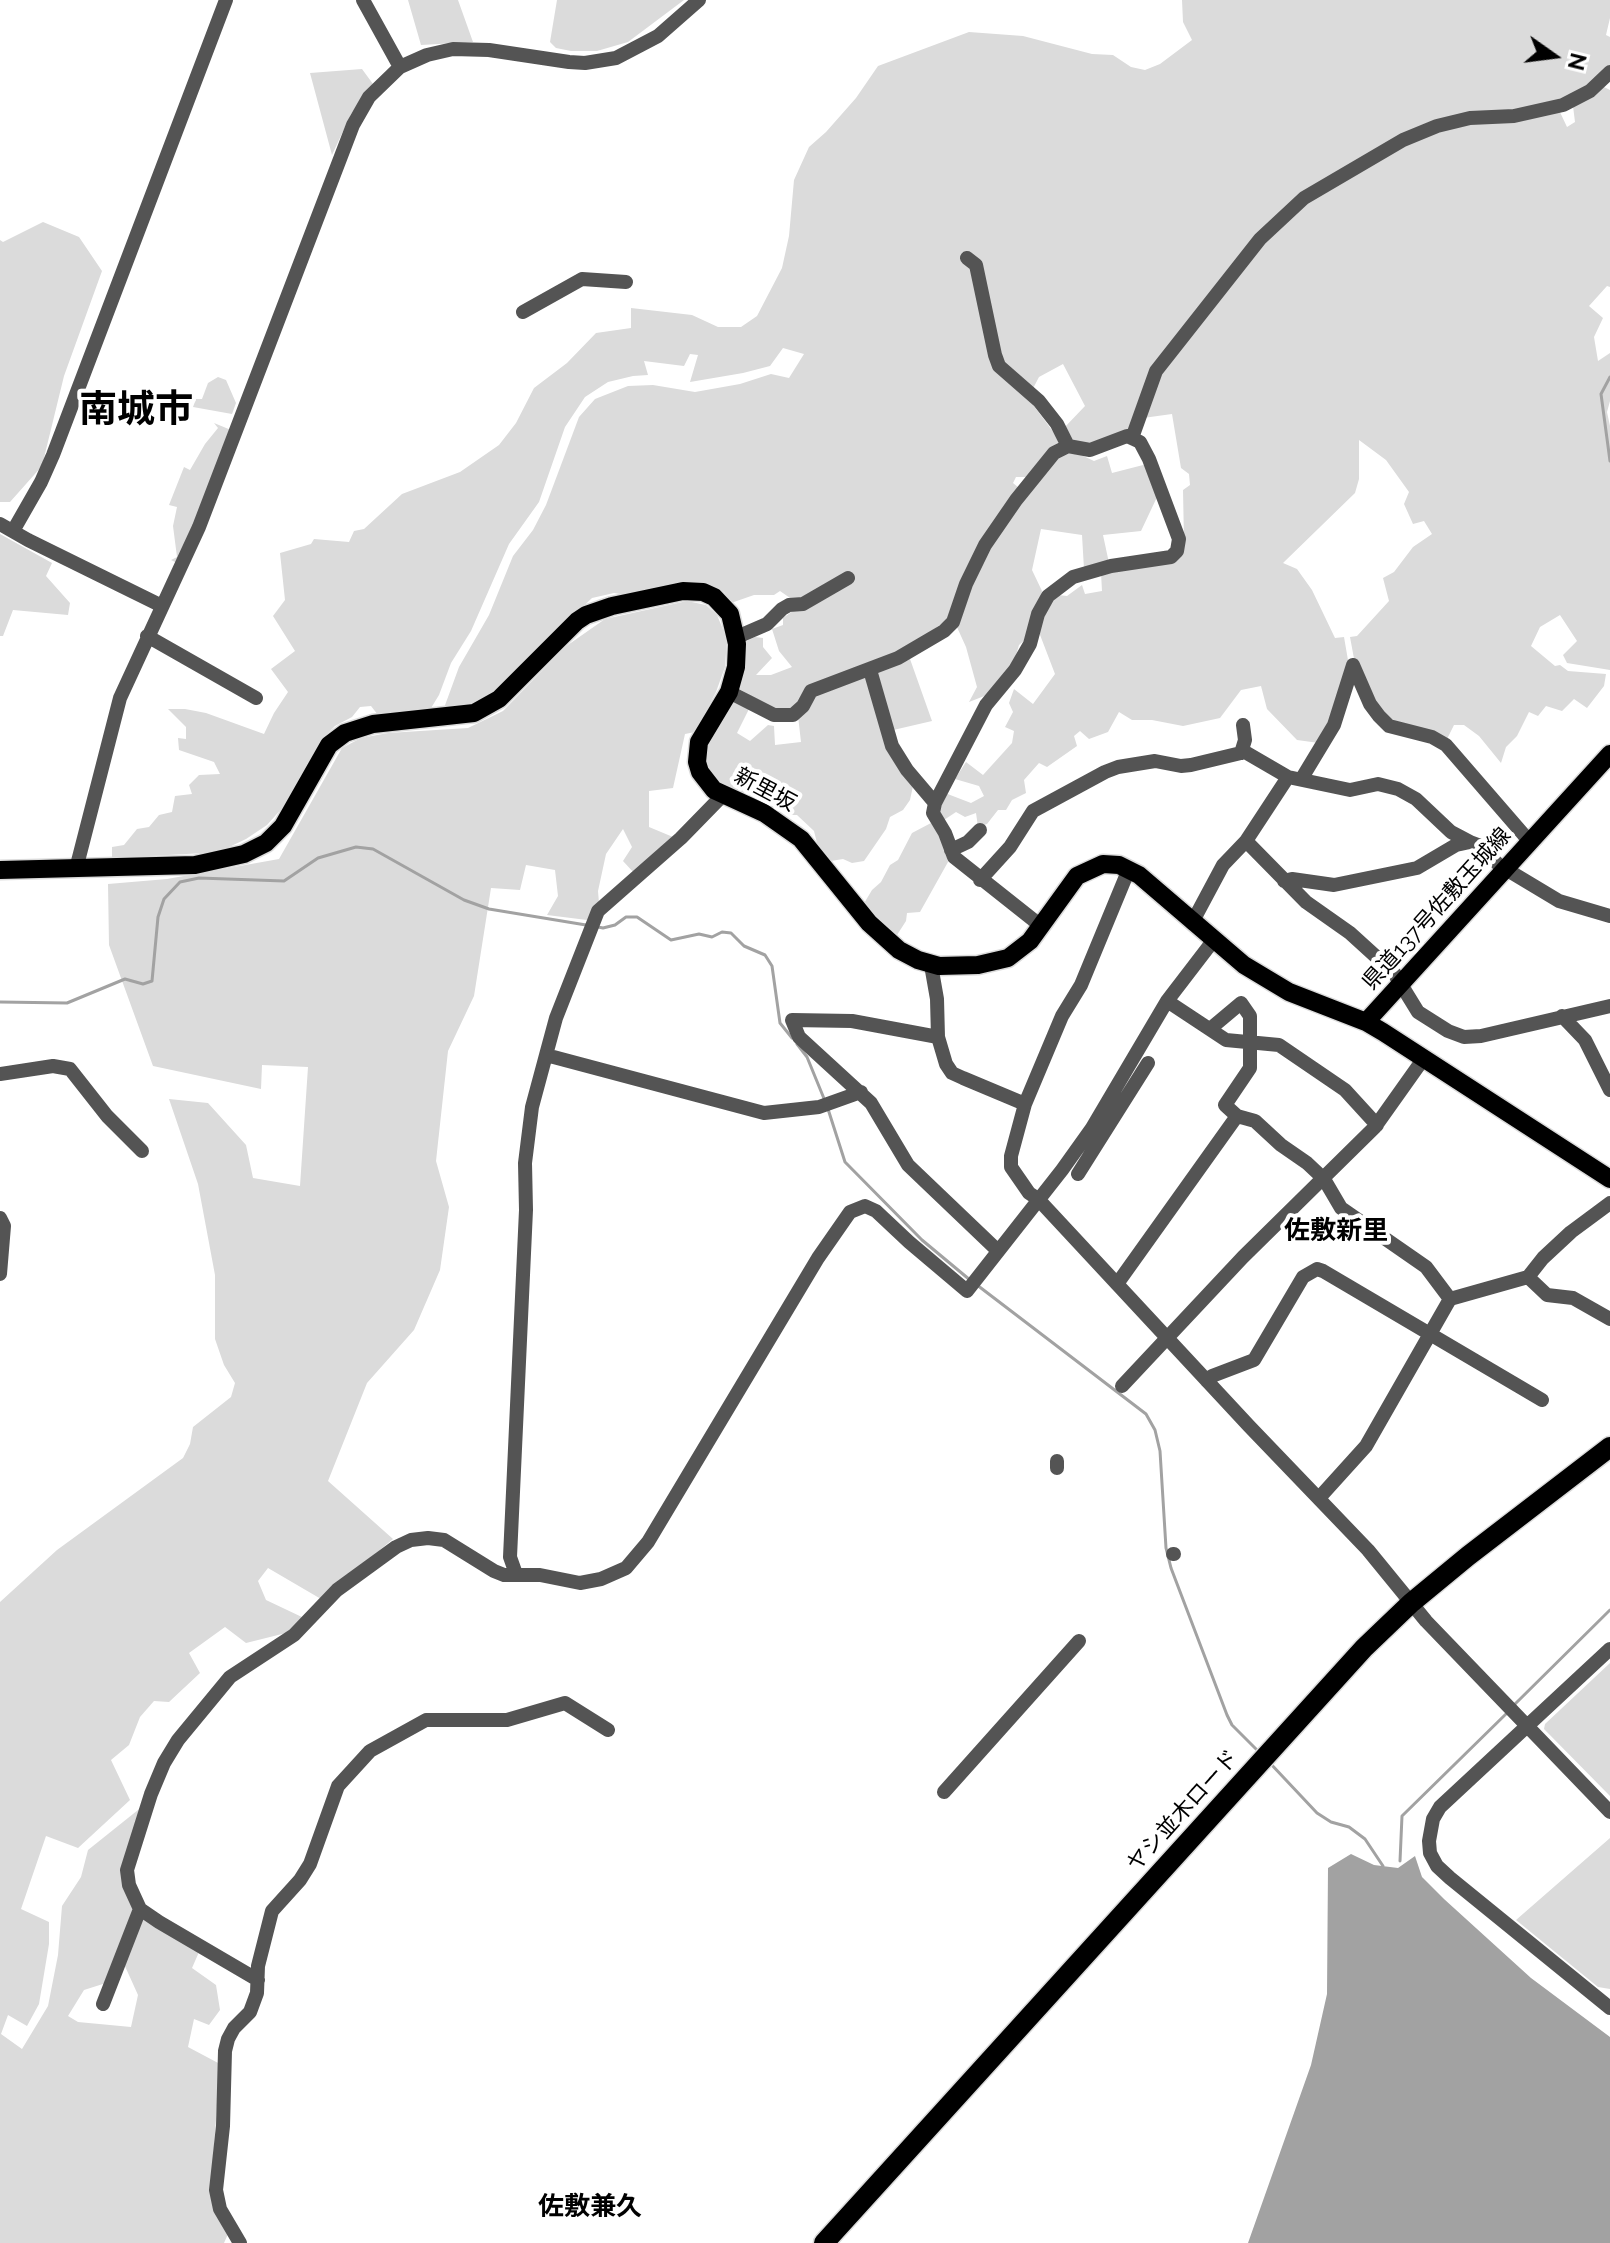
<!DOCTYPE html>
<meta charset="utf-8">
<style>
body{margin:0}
#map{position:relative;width:1610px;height:2243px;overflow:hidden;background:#fff;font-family:Raleway,sans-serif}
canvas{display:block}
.north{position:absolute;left:1514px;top:16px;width:80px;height:80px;-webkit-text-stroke:6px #fff;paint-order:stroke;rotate:104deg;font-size:22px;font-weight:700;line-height:32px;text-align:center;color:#000}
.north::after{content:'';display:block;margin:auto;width:28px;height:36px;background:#000;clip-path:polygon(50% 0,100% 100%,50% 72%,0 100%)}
</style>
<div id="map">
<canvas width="1610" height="2243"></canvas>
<div class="north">N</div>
</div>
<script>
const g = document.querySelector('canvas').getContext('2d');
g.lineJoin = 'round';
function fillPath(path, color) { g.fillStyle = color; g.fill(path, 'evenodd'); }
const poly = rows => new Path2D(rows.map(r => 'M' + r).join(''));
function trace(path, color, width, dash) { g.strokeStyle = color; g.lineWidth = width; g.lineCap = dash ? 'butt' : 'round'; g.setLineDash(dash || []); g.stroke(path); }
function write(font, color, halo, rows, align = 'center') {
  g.font = font + ' Raleway,"Noto Sans JP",sans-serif'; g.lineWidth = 8; g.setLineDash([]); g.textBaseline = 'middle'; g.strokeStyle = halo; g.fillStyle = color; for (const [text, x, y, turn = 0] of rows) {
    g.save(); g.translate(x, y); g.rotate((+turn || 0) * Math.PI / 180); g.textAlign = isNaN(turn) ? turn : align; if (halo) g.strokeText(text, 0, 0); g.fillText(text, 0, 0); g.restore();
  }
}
fillPath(poly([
 [408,0,458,0,473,42,421,45],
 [557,0,684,0,628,42,597,51,571,51,556,48,550,42],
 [1182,0,1610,0,1610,18,1606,35,1610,37,1610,68,1589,86,1545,106,1471,114,1303,193,1152,369,1130,432,1092,444,1072,442,1064,428,1085,406,1063,364,1039,377,1028,398,1063,445,1032,477,1016,477,1013,483,1019,488,950,618,898,654,823,681,791,712,776,711,736,687,744,642,755,637,763,638,763,647,772,658,756,675,771,675,792,667,779,651,772,629,783,625,783,618,793,611,793,600,780,591,774,595,754,595,731,603,724,592,707,583,670,585,632,596,614,593,592,598,482,704,444,708,459,667,489,615,513,556,533,530,546,505,579,417,595,399,628,386,653,385,695,392,740,384,771,374,789,378,804,354,783,348,770,366,743,373,690,382,698,355,690,354,684,366,644,361,648,375,633,376,608,382,585,397,565,427,539,502,509,544,471,631,451,663,439,695,428,713,378,715,371,706,360,707,352,717,335,726,321,740,284,806,267,825,246,839,225,849,205,853,112,858,112,847,124,845,137,829,149,827,159,815,172,812,175,796,192,794,189,785,199,775,220,774,214,762,179,750,178,738,186,739,186,727,168,709,185,709,206,713,264,734,274,713,288,692,271,669,295,651,273,616,285,600,280,553,311,544,314,539,349,542,354,531,364,529,402,494,460,472,499,445,516,423,534,388,567,363,596,333,631,328,631,308,692,315,718,327,741,327,757,316,782,268,789,236,794,180,809,147,826,132,856,98,878,66,969,32,1023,36,1092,54,1113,55,1131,67,1145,70,1160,64,1192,40,1183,22],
 [362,69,373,84,351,114,332,155,310,73],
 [1604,87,1610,90,1610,287,1607,286,1589,306,1603,318,1594,337,1598,361,1610,353,1610,401,1607,412,1610,426,1610,670,1567,663,1563,655,1577,641,1560,615,1540,627,1531,646,1555,666,1560,665,1568,671,1606,674,1604,686,1587,708,1574,699,1562,711,1546,706,1538,716,1529,712,1517,736,1506,747,1501,763,1479,736,1464,725,1454,725,1447,739,1393,724,1379,712,1355,664,1350,637,1357,636,1389,601,1383,578,1394,572,1413,547,1432,534,1424,521,1413,524,1404,504,1409,492,1386,460,1359,440,1359,479,1355,493,1283,563,1297,569,1312,590,1335,638,1344,637,1349,666,1339,705,1319,743,1297,740,1267,709,1261,686,1241,690,1220,718,1183,726,1152,720,1132,720,1119,712,1108,732,1089,739,1080,731,1074,736,1077,746,1047,767,1039,763,1024,780,1026,793,1012,800,1006,810,998,810,987,824,978,827,976,813,965,817,956,812,944,820,938,814,945,793,971,803,984,796,979,786,955,779,966,762,983,775,1012,743,1014,731,1005,727,1013,712,1009,703,1014,689,1033,704,1055,674,1037,627,1040,614,1058,595,1067,596,1082,585,1085,594,1102,591,1101,573,1173,561,1184,541,1183,490,1190,485,1189,474,1181,468,1172,414,1143,418,1158,372,1252,255,1303,203,1384,152,1439,130,1559,110,1567,127,1575,122,1573,106,1596,89],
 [43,222,79,237,102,271,64,376,42,466,10,502,0,502,0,240,3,242],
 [218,377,226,380,236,403,232,414,193,407,196,399,202,399,208,383],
 [214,423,231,430,229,441,179,564,171,560,177,557,173,526,177,507,169,505,184,467,190,470,205,444,218,428],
 [1068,449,1094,461,1107,456,1112,473,1147,464,1158,495,1141,531,1103,535,1109,563,1084,569,1082,535,1041,529,1032,570,1042,591,1027,638,1019,645,1012,669,992,693,969,702,977,687,966,647,956,625,988,545,1055,455],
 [0,534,52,563,46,576,70,603,68,615,13,610,3,636,0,636],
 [687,601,706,605,717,615,727,639,725,667,716,692,695,732,685,734,673,788,649,791,649,827,673,837,634,873,623,861,632,847,623,829,606,854,598,891,599,903,587,920,547,915,558,896,555,870,526,865,520,890,491,888,474,996,448,1051,436,1161,449,1207,440,1270,414,1330,367,1383,328,1481,393,1539,321,1599,268,1568,258,1581,266,1600,304,1618,290,1632,246,1643,225,1627,189,1653,200,1673,169,1702,154,1701,140,1717,129,1745,111,1760,130,1800,78,1848,46,1836,21,1909,49,1922,49,1944,39,2004,27,2026,8,2015,1,2034,22,2049,48,2006,58,1955,62,1906,81,1877,88,1850,143,1806,122,1869,134,1911,106,1983,84,1990,68,2016,78,2022,131,2027,138,1995,124,1964,143,1916,199,1952,192,1968,216,1985,220,2010,209,2025,194,2019,188,2047,220,2064,213,2161,228,2234,224,2243,0,2243,0,1602,57,1550,183,1458,190,1444,193,1427,231,1397,235,1383,224,1365,215,1339,215,1275,198,1184,169,1099,208,1103,246,1145,253,1178,300,1186,308,1067,262,1065,261,1089,153,1066,109,945,108,884,167,879,279,859,342,748,361,738,388,733,468,728,503,711,565,647,605,619],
 [910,659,932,721,889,731,874,674],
 [868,675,913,786,910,800,903,810,890,817,886,829,864,861,852,863,843,859,831,861,818,847,814,831,797,815,791,815,774,804,762,806,722,788,704,766,705,745,734,697,751,705,737,733,750,741,768,725,774,726,775,745,801,742,798,716,813,695],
 [931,823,943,840,948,862,920,912,907,913,906,921,897,935,893,935,863,905,872,890,881,882,890,865,898,860,912,833],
 [1610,1663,1610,1796,1544,1729,1545,1724],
 [1610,1838,1610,1989,1598,1987,1516,1920]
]), '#dbdbdb');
fillPath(poly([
 [1351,1854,1374,1865,1398,1868,1415,1856,1422,1877,1444,1899,1531,1978,1610,2037,1610,2243,1248,2243,1311,2065,1327,1994,1328,1868]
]), '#a2a2a2');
trace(poly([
 [1610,377,1601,394,1610,461],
 [598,927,603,928,615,925,626,917,637,917,671,940,699,934,712,937,722,932,731,933,744,946,765,955,772,966,780,1023,792,1038],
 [0,1002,67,1003,125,979,143,984,152,981,158,917,164,899,180,882,199,878,284,881,318,858,356,847,373,849,464,900,489,909,586,925],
 [797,1044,807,1057,825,1101],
 [828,1109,845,1162,922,1240,970,1280],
 [977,1285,1146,1414,1155,1430,1160,1451,1166,1548,1171,1568,1227,1715,1232,1725,1258,1751],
 [1513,1706,1610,1610],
 [1269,1762,1317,1813,1331,1822,1349,1827,1365,1839,1383,1866],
 [1400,1861,1402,1816,1508,1712]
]), '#a2a2a2', 3);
const major = poly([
 [0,870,195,865,244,854,266,843,283,826,329,745,345,733,373,724,474,713,499,699,577,621,586,615,612,606,683,591,703,592,714,597,730,614,737,644,736,667,729,692,699,742,697,762,700,772,714,790,764,813,801,839,869,923,899,950,918,960,939,966,978,965,1008,958,1030,941,1077,876,1103,864,1119,865,1139,875,1244,965,1289,992,1366,1022,1383,1032,1610,1179],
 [1366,1022,1610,754]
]);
const highway = poly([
 [824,2243,1364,1648,1411,1603,1468,1556,1610,1447]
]);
trace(major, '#dbdbdb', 21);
trace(highway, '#dbdbdb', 23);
trace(poly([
 [363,0,400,67],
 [967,258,976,265,995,355,999,366,1039,401,1057,424,1068,446],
 [523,312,582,279,626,282],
 [1132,438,1156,371,1260,239,1304,198,1403,140,1437,126,1470,118,1514,116,1563,105,1590,91,1610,72],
 [0,524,28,540,162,606],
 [13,531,41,482,53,455,226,0],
 [147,636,256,698],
 [737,637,767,624,782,609,789,605,803,604,848,578],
 [1353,665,1370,704,1379,716,1389,726,1432,737,1446,745,1530,842],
 [870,670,892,746,907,770,935,803],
 [729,692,774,715,793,715,803,706,811,691,898,658,944,631,953,622,966,584,985,545,1016,500,1054,453,1068,446,1090,450,1127,436,1140,442,1149,459,1179,539,1177,551,1171,557,1111,566,1073,577,1048,596,1038,614,1030,644,1015,670,986,705,935,803,933,813,945,833,954,857,1041,926],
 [1241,753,1245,740,1243,725],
 [1302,778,1334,725,1353,665],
 [1246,841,1288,777],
 [951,850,968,842,980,830],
 [76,869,120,698,199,527,353,125,369,97,400,67,427,55,453,49,489,50,569,62,585,63,616,58,658,36,699,0],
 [1129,869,1081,985,1062,1016,1025,1104,1011,1156,1011,1167,1029,1193,1038,1199,1249,1426,1368,1550,1426,1621,1610,1812],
 [980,880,1010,847,1033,811,1105,772,1118,767,1155,761,1181,766,1191,765,1245,752,1288,777,1350,790,1378,784,1398,789,1416,799,1451,832,1470,842],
 [1284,881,1292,879,1334,885,1417,868,1456,845,1470,842,1478,845,1499,865,1559,901,1610,916],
 [1192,923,1223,865,1246,841,1306,902,1350,933,1394,973,1418,1012,1448,1031,1464,1037,1481,1036,1610,1006],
 [931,965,937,999,938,1037,946,1064,952,1073,963,1078,1025,1104],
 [1167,1001,1226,1040,1279,1045,1345,1090,1377,1125],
 [1562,1016,1585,1040,1610,1090],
 [1210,1029,1241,1003,1250,1016,1250,1068,1225,1105,1237,1116,1255,1121,1281,1145,1307,1163,1324,1179,1341,1208,1426,1267,1450,1299],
 [938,1037,852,1021,792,1020,799,1037,871,1103,908,1165,997,1250],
 [546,1055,764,1113,819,1107,861,1092],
 [0,1074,53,1066,70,1069,107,1116,142,1151],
 [1078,1174,1148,1063],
 [0,1218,4,1226,0,1274],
 [1528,1277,1547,1295,1573,1298,1610,1319],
 [1117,1284,1237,1116],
 [1207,1381,1212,1376,1254,1360,1303,1277,1317,1269,1323,1271,1542,1400],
 [1122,1386,1243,1257,1375,1127,1424,1058],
 [1057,1468,1057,1461],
 [1319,1498,1366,1446,1450,1299,1528,1277,1543,1258,1571,1232,1610,1203],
 [1173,1554,1174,1554],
 [516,1574,510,1557,526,1210,525,1163,532,1107,546,1055,556,1018,598,911,681,838,722,796],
 [1610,1649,1440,1807,1433,1819,1429,1841,1430,1853,1437,1866,1450,1878,1610,2008],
 [944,1792,1079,1641],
 [258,1980,159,1922,140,1909,129,1885,127,1870,151,1794,164,1763,178,1740,230,1677,294,1635,337,1590,396,1547,411,1540,428,1538,444,1540,494,1571,504,1575,540,1575,580,1583,601,1579,626,1568,648,1542,818,1258,850,1212,865,1206,876,1211,909,1242,967,1291,1062,1170,1092,1128,1167,1001,1213,941],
 [103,2004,140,1909],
 [240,2243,220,2209,216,2190,223,2126,225,2051,228,2039,234,2028,250,2012,257,1993,258,1966,272,1911,300,1880,310,1864,338,1786,370,1751,426,1720,507,1720,565,1703,608,1730]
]), '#545454', 14);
trace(major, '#000', 18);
trace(highway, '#000', 20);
write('22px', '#000', '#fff', [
 ["新里坂",765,790,28],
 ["県道137号佐敷玉城線",1437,909,-48],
 ["ヤシ並木ロード",1183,1811,-48]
]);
write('bold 26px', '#000', '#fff', [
 ["佐敷新里",1336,1231],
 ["佐敷兼久",590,2207]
]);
write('bold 38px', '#000', '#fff', [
 ["南城市",136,411]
]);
</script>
